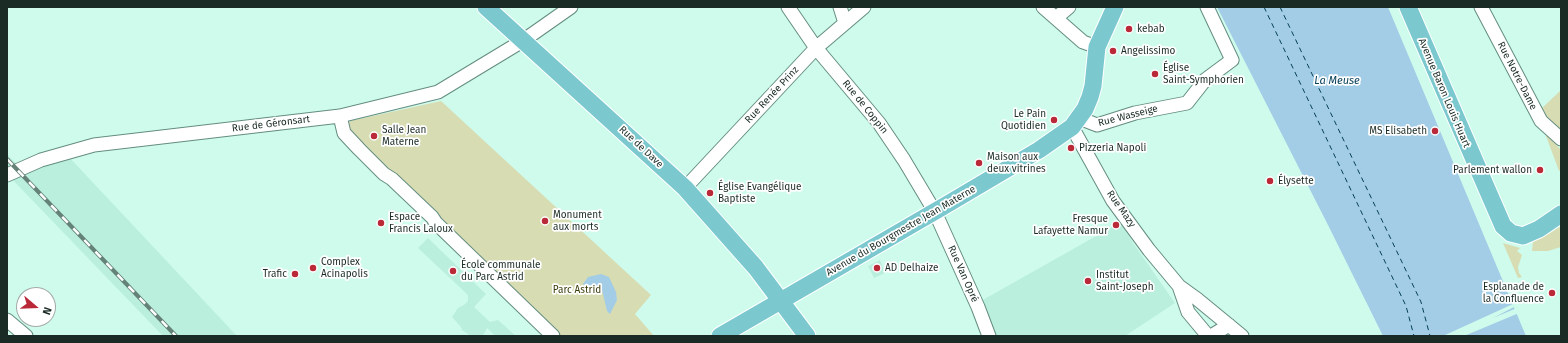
<!DOCTYPE html>
<meta charset="utf-8">
<style>
body{margin:0}
#map{position:relative;width:1568px;height:343px;overflow:hidden;background:#cffbed;font-family:"Fira Sans",sans-serif}
canvas{display:block}
.frame{position:absolute;inset:0;border:8px solid #1a2b26;pointer-events:none}
.north{position:absolute;left:16px;top:287px;width:40px;height:40px;box-sizing:border-box;background:#fff;border:1px solid #a3aaa8;border-radius:50%;rotate:109deg;font-size:11px;font-weight:700;line-height:16px;text-align:center;color:#1a2b26}
.north::after{content:'';display:block;margin:auto;width:14px;height:18px;background:#ba2937;clip-path:polygon(50% 0,100% 100%,50% 72%,0 100%)}
</style>
<div id="map">
<canvas width="1568" height="343"></canvas>
<div class="frame"></div>
<div class="north">N</div>
</div>
<script>
const g = document.querySelector('canvas').getContext('2d');
g.lineJoin = 'round';
function fillPath(path, color) { g.fillStyle = color; g.fill(path, 'evenodd'); }
const poly = rows => new Path2D(rows.map(r => 'M' + r).join(''));
function trace(path, color, width, dash) { g.strokeStyle = color; g.lineWidth = width; g.lineCap = dash ? 'butt' : 'round'; g.setLineDash(dash || []); g.stroke(path); }
function write(font, color, halo, rows, align = 'center') {
  g.font = font + ' "Fira Sans",sans-serif'; g.lineWidth = 3.5; g.setLineDash([]); g.textBaseline = 'middle'; g.strokeStyle = halo; g.fillStyle = color; for (const [text, x, y, turn = 0] of rows) {
    g.save(); g.translate(x, y); g.rotate((+turn || 0) * Math.PI / 180); g.textAlign = isNaN(turn) ? turn : align; if (halo) g.strokeText(text, 0, 0); g.fillText(text, 0, 0); g.restore();
  }
}
fillPath(poly([
 [7,154,23,171,69,157,237,336,163,336,7,174],
 [1121,222,1133,243,1175,303,1125,336,993,336,981,301],
 [428,238,486,294,474,307,490,322,498,320,516,336,495,336,487,328,484,334,480,336,471,336,462,330,461,327,452,317,458,308,464,305,468,301,468,295,418,248],
 [880,260,885,273,874,278,868,266]
]), '#baefde');
fillPath(poly([
 [1560,91,1561,92,1561,134,1546,121,1541,109],
 [441,101,651,295,635,314,654,336,558,336,350,132,347,126,350,121],
 [1548,135,1561,150,1561,170,1559,171,1546,136],
 [1561,226,1561,247,1548,251,1532,251,1533,241,1550,233],
 [1503,243,1520,248,1517,251,1522,255,1518,267,1519,273,1522,277,1518,278]
]), '#d7dcb2');
fillPath(poly([
 [1217,7,1388,7,1526,336,1383,336,1328,225],
 [601,274,609,277,616,292,617,300,610,314,607,311,602,290,600,288,585,287,583,284,588,277]
]), '#a3cde6');
fillPath(poly([
 [1513,304,1514,307,1493,318,1517,308,1519,313,1464,336,1443,336]
]), '#cffbed');
trace(poly([
 [1264,7,1406,306,1414,336],
 [1280,7,1421,302,1430,336]
]), '#073f59', 1, [5, 4]);
const minor = poly([
 [788,7,816,48,879,123,904,160,935,212,978,307,989,336],
 [840,7,845,23],
 [1043,7,1083,42,1097,47],
 [1481,7,1541,121,1561,139],
 [1056,18,1069,7],
 [340,116,344,133,359,149,384,174,392,179,432,217,436,223,553,336],
 [1079,118,1097,125,1135,113,1187,103,1205,80,1232,60,1207,7],
 [1072,127,1113,201,1149,250,1179,286,1197,299,1242,336],
 [7,175,41,160,94,145,340,116,438,92,524,40,571,7],
 [685,188,816,48,864,7],
 [1179,286,1188,312,1208,336],
 [7,320,26,336],
 [1211,336,1229,325]
]);
const major = poly([
 [486,7,685,188,756,268,807,336],
 [1408,7,1503,226,1511,233,1523,236,1539,229,1561,214],
 [720,336,946,205,1039,150,1072,127,1085,109,1090,97,1093,86,1097,47,1115,7]
]);
trace(minor, '#648d80', 15);
trace(major, '#fff', 19);
trace(minor, '#fff', 13);
trace(major, '#7cc8cf', 17);
const rail = poly([
 [7,159,176,336]
]);
trace(rail, '#658279', 4);
trace(rail, '#fff', 2.5, [8]);
for (const [x, y, r, color] of [
 [1129,29,4,"#ba2937"],
 [1113,51,4,"#ba2937"],
 [1155,74,4,"#ba2937"],
 [1054,120,4,"#ba2937"],
 [1435,131,4,"#ba2937"],
 [374,136,4,"#ba2937"],
 [1071,148,4,"#ba2937"],
 [979,163,4,"#ba2937"],
 [1540,170,4,"#ba2937"],
 [1270,181,4,"#ba2937"],
 [710,193,4,"#ba2937"],
 [545,221,4,"#ba2937"],
 [381,223,4,"#ba2937"],
 [1116,225,4,"#ba2937"],
 [313,268,4,"#ba2937"],
 [877,268,4,"#ba2937"],
 [453,271,4,"#ba2937"],
 [295,274,4,"#ba2937"],
 [1088,281,4,"#ba2937"],
 [1552,293,4,"#ba2937"]
]) { const dot = new Path2D(); dot.arc(x, y, r, 0, 2 * Math.PI); g.fillStyle = color; g.fill(dot); trace(dot, '#fff', 1.5); }
write('10px', '#1a2b26', '#fff', [
 ["kebab",1137,29],
 ["Angelissimo",1121,51],
 ["Église",1163,68],
 ["Saint-Symphorien",1163,80],
 ["Le Pain",1046,114,"right"],
 ["Quotidien",1046,126,"right"],
 ["Salle Jean",382,130],
 ["Materne",382,142],
 ["MS Elisabeth",1427,131,"right"],
 ["Pizzeria Napoli",1079,148],
 ["Maison aux",987,157],
 ["deux vitrines",987,169],
 ["Parlement wallon",1532,170,"right"],
 ["Élysette",1278,181],
 ["Église Evangélique",718,187],
 ["Baptiste",718,199],
 ["Monument",553,215],
 ["aux morts",553,227],
 ["Espace",389,217],
 ["Francis Laloux",389,229],
 ["Fresque",1108,219,"right"],
 ["Lafayette Namur",1108,231,"right"],
 ["Complex",321,262],
 ["Acinapolis",321,274],
 ["École communale",461,265],
 ["du Parc Astrid",461,277],
 ["AD Delhaize",885,268],
 ["Trafic",287,274,"right"],
 ["Institut",1096,275],
 ["Saint-Joseph",1096,287],
 ["Esplanade de",1544,287,"right"],
 ["la Confluence",1544,299,"right"]
], 'left');
write('10px', '#1a2b26', '#fff', [
 ["Rue Notre-Dame",1517,76,63],
 ["Avenue Baron Louis Huart",1444,93,67],
 ["Rue Renée Prinz",772,95,-47],
 ["Rue de Coppin",865,107,51],
 ["Rue Wasseige",1128,116,-14],
 ["Rue de Géronsart",271,124,-7],
 ["Rue de Dave",641,147,43],
 ["Rue Mazy",1121,209,55],
 ["Avenue du Bourgmestre Jean Materne",901,231,-30],
 ["Rue Van Opré",963,274,66]
]);
write('10px', '#3a3d0b', '#fff', [
 ["Parc Astrid",577,290]
]);
write('italic 11px', '#073f59', '#fff', [
 ["La Meuse",1337,81]
]);
</script>
